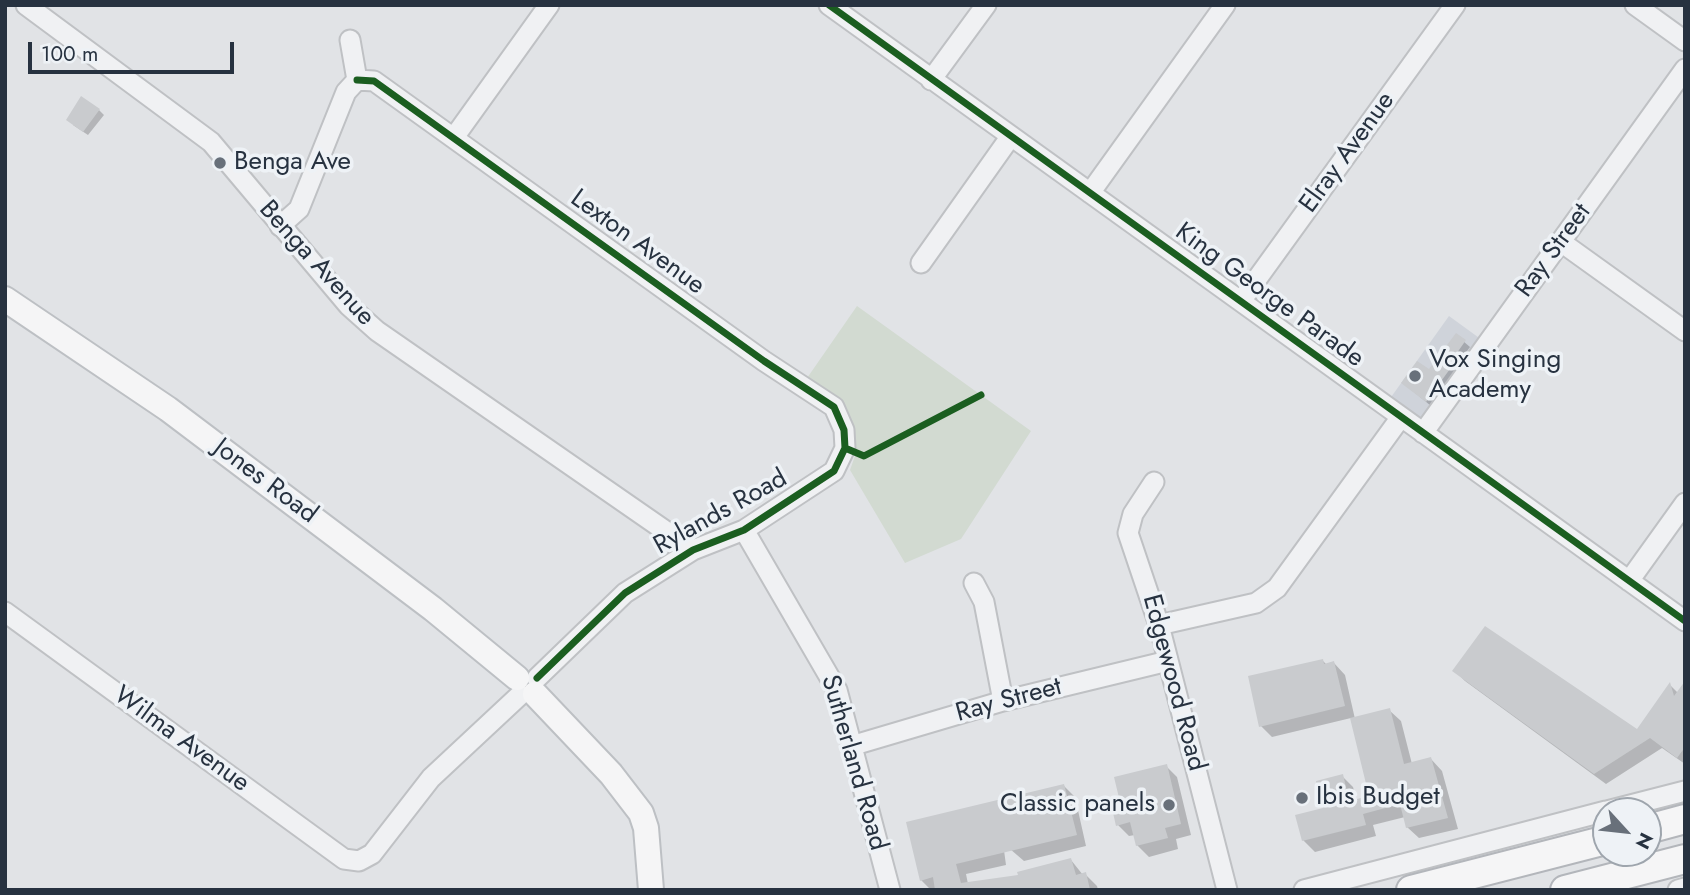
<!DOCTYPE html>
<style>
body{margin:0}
#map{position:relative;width:1690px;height:895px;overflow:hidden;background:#e1e3e6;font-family:Jost,sans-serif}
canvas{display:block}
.frame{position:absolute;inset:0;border:7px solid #273240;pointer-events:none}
.north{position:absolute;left:1592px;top:797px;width:70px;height:70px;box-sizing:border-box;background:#eef2f6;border:2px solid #9ea5ad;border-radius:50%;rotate:117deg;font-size:19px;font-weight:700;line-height:28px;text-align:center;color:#273240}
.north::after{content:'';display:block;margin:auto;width:24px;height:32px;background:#68707a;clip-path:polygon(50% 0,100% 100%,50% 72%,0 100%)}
.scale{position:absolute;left:28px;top:42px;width:206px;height:32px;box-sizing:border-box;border:4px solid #273240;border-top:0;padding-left:9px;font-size:21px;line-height:24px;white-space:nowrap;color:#273240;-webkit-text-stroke:5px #eef2f6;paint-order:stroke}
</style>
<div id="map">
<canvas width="1690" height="895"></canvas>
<div class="frame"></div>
<div class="north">N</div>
<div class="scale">100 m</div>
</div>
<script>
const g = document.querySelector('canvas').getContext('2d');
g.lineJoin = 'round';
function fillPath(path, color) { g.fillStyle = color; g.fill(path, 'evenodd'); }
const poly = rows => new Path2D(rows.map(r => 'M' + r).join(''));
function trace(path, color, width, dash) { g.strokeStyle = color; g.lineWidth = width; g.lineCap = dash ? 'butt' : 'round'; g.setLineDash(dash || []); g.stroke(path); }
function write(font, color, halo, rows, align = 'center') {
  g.font = font + ' Jost,sans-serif'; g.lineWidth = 7; g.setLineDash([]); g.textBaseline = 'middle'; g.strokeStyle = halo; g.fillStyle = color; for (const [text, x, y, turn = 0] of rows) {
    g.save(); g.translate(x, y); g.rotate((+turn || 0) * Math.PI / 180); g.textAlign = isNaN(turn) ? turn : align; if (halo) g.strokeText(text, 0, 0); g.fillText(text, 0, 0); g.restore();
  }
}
fillPath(poly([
 [1449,316,1482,340,1422,424,1389,400]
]), '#cfd3da');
fillPath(poly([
 [857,306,1031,431,961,539,905,563,850,470,855,456,856,439,841,408,805,381]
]), '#d2dad1');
fillPath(poly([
 [99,110,104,115,88,135,73,125],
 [1456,335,1470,347,1456,366,1458,368,1431,406,1408,387,1430,372],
 [1323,661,1327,665,1334,663,1345,675,1355,719,1389,710,1401,721,1412,764,1431,759,1442,771,1458,829,1419,838,1407,827,1405,817,1373,825,1376,836,1315,852,1303,840,1325,809,1342,776,1353,787,1357,801,1372,797,1351,718,1272,737,1261,726],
 [1455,671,1637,731,1670,685,1678,693,1685,684,1685,764,1662,748,1606,784,1465,681],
 [1166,766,1177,777,1191,835,1176,839,1178,849,1149,857,1137,845,1135,835,1129,836,1118,825,1122,803],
 [1064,786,1075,797,1086,846,1024,861,1003,843,1006,865,966,874,968,884,1010,890,931,890,921,880],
 [1071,860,1083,875,1085,874,1097,886,1098,890,1023,890]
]), '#0003');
fillPath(poly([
 [81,96,100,109,83,132,66,120],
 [1456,333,1466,340,1452,360,1455,362,1426,402,1401,383,1417,361,1429,369],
 [1485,626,1637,729,1670,682,1674,696,1685,681,1685,747,1677,758,1650,738,1594,774,1452,671],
 [1323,659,1324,664,1334,661,1345,706,1259,727,1248,676],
 [1390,708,1404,764,1431,757,1448,818,1406,828,1400,804,1363,814,1366,825,1302,841,1295,815,1323,808,1316,781,1343,774,1349,801,1369,796,1350,718],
 [1167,764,1181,824,1165,828,1168,838,1136,846,1130,822,1116,826,1111,804,1120,802,1114,777],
 [1064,784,1077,835,956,864,962,887,961,883,1018,875,1017,872,1071,858,1076,875,1086,872,1090,890,935,890,933,877,920,881,906,822]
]), '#c9cbce');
const minor = poly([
 [26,5,211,142,349,306,377,331,693,550],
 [829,5,1685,621],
 [1635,5,1685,41],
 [350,40,357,80],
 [357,80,374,81,764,361,834,407,844,430,845,448,834,471,744,530,693,550,625,593,537,678],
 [931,80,986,5],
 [455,136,549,5],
 [1090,193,1225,5],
 [280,226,299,209,346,92,357,80],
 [1561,242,1685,331],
 [921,263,1011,136],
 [1241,301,1455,5],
 [1423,433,1685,69],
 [1154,482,1133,514,1128,533,1159,625,1227,890],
 [744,530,837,690,890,890],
 [1629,581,1685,503],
 [974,583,984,602,1003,701],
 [5,612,344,859,359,861,372,854,431,778,520,695],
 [1159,625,1256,603,1277,588,1401,417],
 [851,746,1003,701,1168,661],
 [1607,811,1685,791],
 [1304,890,1606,811],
 [1678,890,1685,888]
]);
const major = poly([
 [5,299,168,409,433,609,517,678],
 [535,694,611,774,641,813,646,828,651,890]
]);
const highway = poly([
 [1648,829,1685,819],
 [1411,890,1606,840],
 [1565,890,1685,859]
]);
trace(minor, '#bfc1c4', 23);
trace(major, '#bdc0c4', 28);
trace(highway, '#b3b6bb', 32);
trace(minor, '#f0f1f3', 19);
trace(major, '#f5f5f6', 24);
trace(highway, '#f5f5f6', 28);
trace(poly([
 [829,5,1685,621],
 [357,80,374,81,764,361,834,407,844,430,845,448,834,471,744,530,693,550,625,593,537,678],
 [845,448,864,456,981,395]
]), '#1b5e20', 7);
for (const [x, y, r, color] of [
 [220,163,7,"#68707a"],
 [1415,376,7,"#68707a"],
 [1302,798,7,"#68707a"],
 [1169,805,7,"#68707a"]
]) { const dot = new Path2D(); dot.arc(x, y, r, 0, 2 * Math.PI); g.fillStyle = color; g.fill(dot); trace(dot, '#eef2f6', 2.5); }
write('26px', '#273240', '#eef2f6', [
 ["Elray Avenue",1348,153,-54],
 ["Lexton Avenue",637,243,36],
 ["Ray Street",1554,251,-54],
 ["Benga Avenue",316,264,48],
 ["King George Parade",1269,296,36],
 ["Jones Road",265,482,37],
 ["Rylands Road",721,513,-29],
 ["Edgewood Road",1173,683,75],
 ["Ray Street",1009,701,-15],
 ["Wilma Avenue",181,740,36],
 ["Sutherland Road",853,763,74]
]);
write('26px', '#273240', '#eef2f6', [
 ["Benga Ave",234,163],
 ["Vox Singing",1429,361],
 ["Academy",1429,391],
 ["Ibis Budget",1316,798],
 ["Classic panels",1155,805,"right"]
], 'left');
</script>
